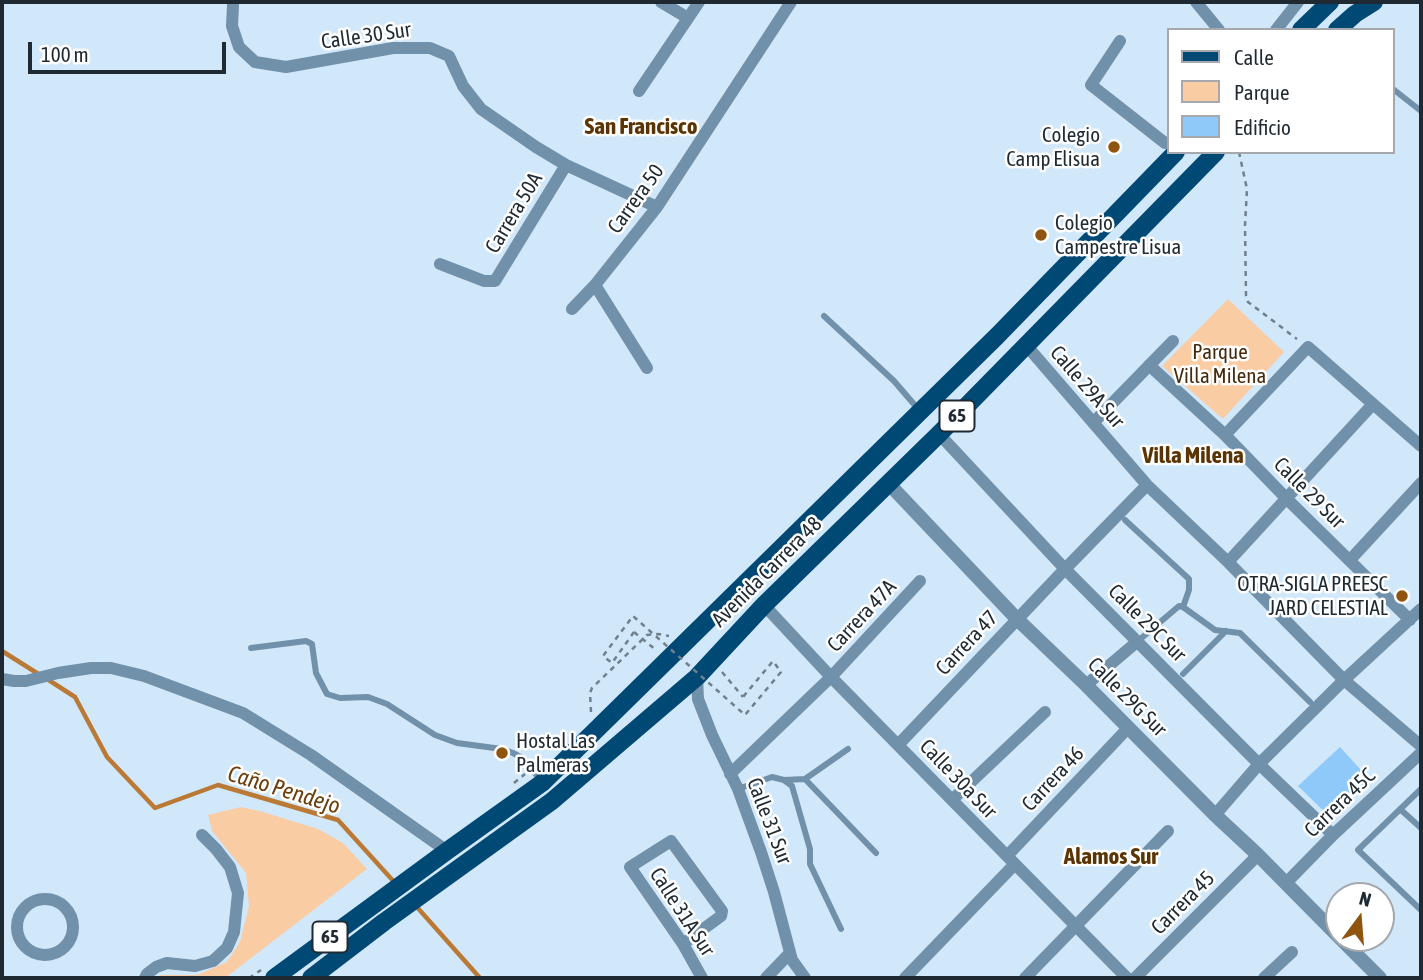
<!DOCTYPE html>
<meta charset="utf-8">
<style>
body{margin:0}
#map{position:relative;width:1423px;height:980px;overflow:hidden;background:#d1e7fa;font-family:"Asap Condensed",sans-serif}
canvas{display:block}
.frame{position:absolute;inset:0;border:4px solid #1e2931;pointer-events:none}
.legend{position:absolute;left:1167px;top:28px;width:228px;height:126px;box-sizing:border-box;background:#fff;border:2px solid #a5a9ad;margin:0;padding:9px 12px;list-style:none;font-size:21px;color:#1e2931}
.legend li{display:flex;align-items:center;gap:14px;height:35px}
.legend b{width:35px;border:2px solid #a5a9ad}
.north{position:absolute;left:1325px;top:882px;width:70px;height:70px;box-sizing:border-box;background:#fff;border:2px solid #a5a9ad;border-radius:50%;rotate:16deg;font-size:19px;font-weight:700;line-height:28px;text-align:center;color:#1e2931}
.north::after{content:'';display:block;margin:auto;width:24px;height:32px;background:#8f5510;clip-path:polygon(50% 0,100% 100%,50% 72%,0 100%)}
.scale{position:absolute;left:28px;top:42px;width:198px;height:32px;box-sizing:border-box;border:4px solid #1e2931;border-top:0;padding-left:9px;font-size:21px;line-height:24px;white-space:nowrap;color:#1e2931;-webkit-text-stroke:5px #fff;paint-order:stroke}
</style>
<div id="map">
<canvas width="1423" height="980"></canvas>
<div class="frame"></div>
<ul class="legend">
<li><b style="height:9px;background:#004975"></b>Calle</li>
<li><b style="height:19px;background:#facca3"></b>Parque</li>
<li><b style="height:19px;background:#8ec9fa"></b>Edificio</li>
</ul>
<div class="north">N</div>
<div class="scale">100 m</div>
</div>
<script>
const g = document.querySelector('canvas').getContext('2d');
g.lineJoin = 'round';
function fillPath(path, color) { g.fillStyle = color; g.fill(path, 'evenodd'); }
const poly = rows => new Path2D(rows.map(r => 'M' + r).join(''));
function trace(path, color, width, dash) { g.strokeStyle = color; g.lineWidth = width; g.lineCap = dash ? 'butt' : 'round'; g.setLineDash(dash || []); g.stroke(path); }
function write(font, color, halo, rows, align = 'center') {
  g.font = font + ' "Asap Condensed",sans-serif'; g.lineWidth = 5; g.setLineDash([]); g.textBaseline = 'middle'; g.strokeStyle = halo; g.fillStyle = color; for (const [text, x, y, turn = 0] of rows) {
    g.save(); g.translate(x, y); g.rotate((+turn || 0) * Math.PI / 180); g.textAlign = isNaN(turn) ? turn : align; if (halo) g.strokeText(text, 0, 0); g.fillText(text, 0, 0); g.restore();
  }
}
fillPath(poly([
 [1228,299,1284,352,1223,419,1162,366],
 [241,807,263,812,318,829,343,843,367,869,225,978,158,978,161,975,197,975,227,962,240,942,249,906,246,873,212,831,208,815]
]), '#facca3');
trace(poly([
 [2,651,40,675],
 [47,679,75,697,107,757,155,808,218,785,338,820,396,884],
 [416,906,480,978]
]), '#ba7935', 4.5);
fillPath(poly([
 [1340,747,1370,780,1332,819,1298,786]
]), '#8ec9fa');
trace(poly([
 [1239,152,1247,189,1245,225,1246,296,1248,302,1297,339],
 [634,632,656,650],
 [722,672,743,697],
 [591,712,590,693,592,688,647,635,658,634,669,636],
 [514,783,525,774],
 [249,978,261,970]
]), '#70808d', 2.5, [5, 5]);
trace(poly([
 [1393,89,1421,111],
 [824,316,894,381,919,410],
 [1125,520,1189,579,1189,590,1183,607],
 [1138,641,1179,606,1183,607,1215,630,1240,633,1310,702],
 [251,648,306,641,312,644,316,673,327,694,340,698,368,697,387,704,435,735,457,743,502,749,513,753,524,759,541,781],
 [1183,674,1226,631],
 [805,779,848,749],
 [784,780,805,779,876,853],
 [738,789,772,777,784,780,792,786,810,849,810,864,841,929],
 [1421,789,1358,850,1421,910],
 [1400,809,1421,828]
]), '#7190a9', 6);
trace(poly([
 [661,2,688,18],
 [1196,2,1219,30],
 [233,5,232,26,239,47,255,62,286,67,393,48,430,48,449,56,463,86,481,109,536,147,566,165,657,207],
 [1276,30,1298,2],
 [1120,41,1091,85,1165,143],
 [639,91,699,2],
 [440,264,484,281,495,281,566,165],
 [595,285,647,368],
 [572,309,595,285,657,207,791,2],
 [1026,345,1147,485,1228,562,1344,680,1421,746],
 [1149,365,1225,435,1287,499,1410,620],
 [1093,423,1173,341],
 [939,434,1065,569,1259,764,1333,835],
 [1225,435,1308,347,1421,446],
 [1350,560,1421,483],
 [1228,562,1373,404],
 [764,605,831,677,1127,978],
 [697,677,698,699,712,735,738,789,761,852,774,892,792,960,805,978],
 [2,679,14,681,26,681,58,673,91,668,111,668,144,676,243,713,311,755,447,851],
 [1086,685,1138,641],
 [898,745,1065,569,1147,485],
 [730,774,831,677,920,581],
 [952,800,1045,712],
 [1215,815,1259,764,1344,680,1421,609],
 [1007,856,1128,728],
 [1286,883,1333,835,1421,753],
 '17 927a28 28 0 1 1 56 0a28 28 0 1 1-56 0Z',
 [683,944,721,916,722,911,671,841,630,867,683,944,702,978],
 [145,978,147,974,156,967,167,963,195,966,213,961,227,948,234,932,238,893,230,867,216,849,202,835],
 [766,978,790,953],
 [905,978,1015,864],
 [1025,978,1168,831],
 [1135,978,1258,855],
 [1264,978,1292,952]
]), '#7190a9', 12);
trace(poly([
 [889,484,1017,619,1086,685,1215,815,1258,855,1339,937],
 [1340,938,1380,978]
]), '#7190a9', 14);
trace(poly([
 [1301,30,1330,2],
 [1337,30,1355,14,1374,2],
 [274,978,447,851,542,783,997,336,1176,152],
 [311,978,384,922,552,801,697,677,764,605,939,434,1216,152]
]), '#004975', 18);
trace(poly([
 [634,632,612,663,603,656,633,616,745,715,781,672,773,661,743,697]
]), '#70808d', 2.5, [5, 5]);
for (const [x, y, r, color] of [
 [1114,147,7,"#8f5510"],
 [1041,235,7,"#8f5510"],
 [1402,596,7,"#8f5510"],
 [502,753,7,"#8f5510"]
]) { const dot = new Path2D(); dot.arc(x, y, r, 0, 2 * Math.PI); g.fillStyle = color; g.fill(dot); trace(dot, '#fff', 2.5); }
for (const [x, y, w] of [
 [957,416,35],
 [330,937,35]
]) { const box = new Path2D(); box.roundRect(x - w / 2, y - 15.5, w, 31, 5); g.fillStyle = '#fff'; g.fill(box); trace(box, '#1e2931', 2); }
write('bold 19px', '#1e2931', null, [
 ["65",957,416],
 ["65",330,937]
]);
write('21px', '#1e2931', '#fff', [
 ["Calle 30 Sur",366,36,-8],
 ["Carrera 50",636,199,-54],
 ["Carrera 50A",514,213,-59],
 ["Calle 29A Sur",1087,387,49],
 ["Calle 29 Sur",1309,493,45],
 ["Avenida Carrera 48",767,572,-45],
 ["Carrera 47A",862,616,-47],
 ["Calle 29C Sur",1147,623,45],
 ["Carrera 47",967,643,-47],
 ["Calle 29G Sur",1127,697,45],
 ["Calle 30a Sur",958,779,46],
 ["Carrera 46",1053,779,-47],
 ["Carrera 45C",1340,803,-44],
 ["Calle 31 Sur",769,821,69],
 ["Carrera 45",1183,903,-45],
 ["Calle 31A Sur",682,912,57]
]);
write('21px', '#1e2931', '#fff', [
 ["Colegio",1100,135],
 ["Camp Elisua",1100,159],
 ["Colegio",1055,223,"left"],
 ["Campestre Lisua",1055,247,"left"],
 ["OTRA-SIGLA PREESC",1388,584],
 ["JARD CELESTIAL",1388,608],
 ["Hostal Las",516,741,"left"],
 ["Palmeras",516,765,"left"]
], 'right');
write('21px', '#462a0d', '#fff', [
 ["Parque",1220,352],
 ["Villa Milena",1220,376]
]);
write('bold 23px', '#5b3404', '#fff', [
 ["San Francisco",641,127],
 ["Villa Milena",1193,456],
 ["Alamos Sur",1111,857]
]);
write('italic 23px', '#6b3f0b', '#fff', [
 ["Caño Pendejo",284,790,17]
]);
</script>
